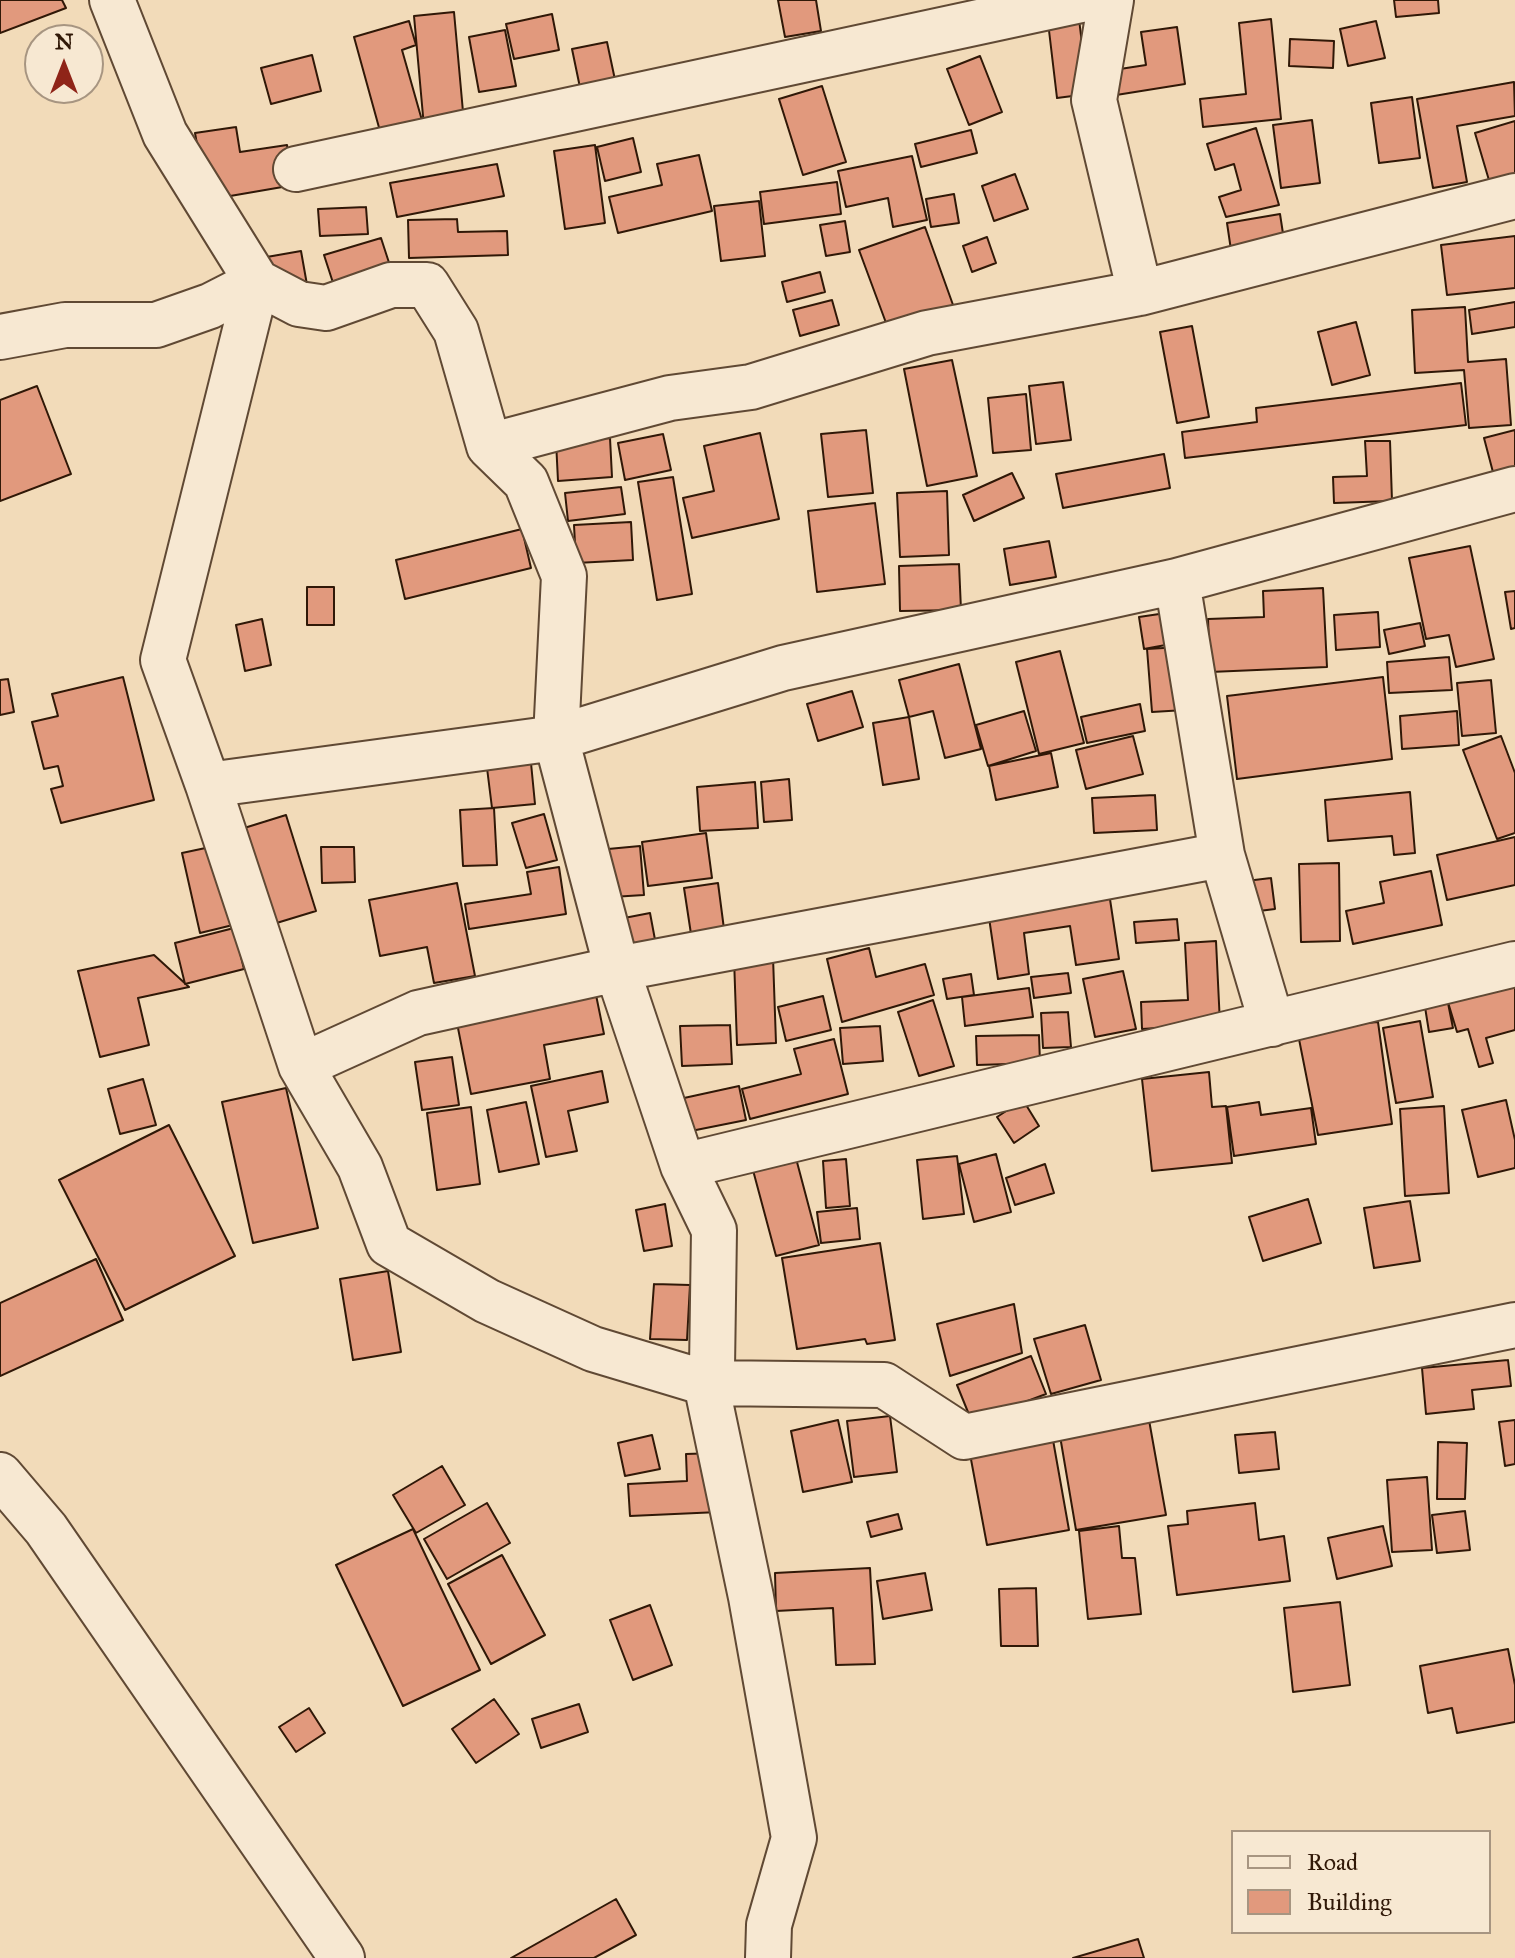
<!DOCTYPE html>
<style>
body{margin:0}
#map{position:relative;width:1515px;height:1958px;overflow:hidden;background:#f2dbb9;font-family:"IM FELL Great Primer",serif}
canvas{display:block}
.legend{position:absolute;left:1231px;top:1830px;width:260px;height:104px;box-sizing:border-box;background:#f7e8d2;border:2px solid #a79581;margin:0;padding:10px 14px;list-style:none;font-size:24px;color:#301807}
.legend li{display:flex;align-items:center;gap:16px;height:40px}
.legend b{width:40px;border:2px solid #a79581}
.north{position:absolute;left:24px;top:24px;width:80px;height:80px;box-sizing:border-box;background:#f7e8d2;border:2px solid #a79581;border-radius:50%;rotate:0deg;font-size:22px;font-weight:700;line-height:32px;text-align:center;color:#301807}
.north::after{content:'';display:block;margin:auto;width:28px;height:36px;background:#8f2418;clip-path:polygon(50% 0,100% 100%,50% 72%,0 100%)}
</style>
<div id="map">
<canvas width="1515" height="1958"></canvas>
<ul class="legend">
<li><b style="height:10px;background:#f7e8d2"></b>Road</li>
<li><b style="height:22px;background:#e1997d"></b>Building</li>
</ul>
<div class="north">N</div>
</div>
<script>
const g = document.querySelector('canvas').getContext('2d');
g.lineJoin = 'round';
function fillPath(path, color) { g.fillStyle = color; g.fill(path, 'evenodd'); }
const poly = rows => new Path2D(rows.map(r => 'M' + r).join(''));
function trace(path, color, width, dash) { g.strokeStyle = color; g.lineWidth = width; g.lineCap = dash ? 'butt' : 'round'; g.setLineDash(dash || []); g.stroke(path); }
const building = poly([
 [0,0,62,0,66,8,0,33,0,0],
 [778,0,816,0,821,31,785,37,778,0],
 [1394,0,1438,0,1439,13,1396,17,1394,0],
 [454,12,465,134,425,138,414,16,454,12],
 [552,14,559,50,514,59,506,24,552,14],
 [1079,19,1088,94,1057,98,1048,22,1079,19],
 [1271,19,1281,119,1203,127,1200,99,1246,94,1239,23,1271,19],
 [409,21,416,45,402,50,425,131,383,142,354,37,409,21],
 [1376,21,1385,58,1348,66,1340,29,1376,21],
 [1177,27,1185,84,1110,96,1107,71,1146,65,1141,32,1177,27],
 [505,30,516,86,479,92,469,37,505,30],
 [1290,39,1334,41,1333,68,1289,66,1290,39],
 [607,42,618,94,583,102,572,49,607,42],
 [312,55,321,91,271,104,261,68,312,55],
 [980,56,1002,112,969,125,947,69,980,56],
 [1514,82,1515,116,1457,126,1467,182,1433,188,1417,99,1514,82],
 [822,86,846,162,803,175,779,99,822,86],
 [1412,97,1420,158,1379,163,1371,103,1412,97],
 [1312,120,1320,183,1281,188,1273,125,1312,120],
 [1515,121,1515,180,1491,187,1475,133,1515,121],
 [236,127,240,152,287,145,294,185,207,200,195,133,236,127],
 [1256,128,1279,205,1226,217,1219,197,1241,190,1234,164,1215,170,1207,144,1256,128],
 [971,130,977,153,921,167,915,144,971,130],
 [633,138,641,172,605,181,597,147,633,138],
 [595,145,605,223,565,229,554,151,595,145],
 [699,155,712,211,618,233,609,197,662,185,657,164,699,155],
 [912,156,927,220,893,227,888,198,846,207,838,171,912,156],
 [497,164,504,196,397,217,390,183,497,164],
 [1015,174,1028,209,994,221,982,186,1015,174],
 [837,182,841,214,764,224,760,192,837,182],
 [954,194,959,223,931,227,926,199,954,194],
 [759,201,765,256,721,261,714,206,759,201],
 [366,207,368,234,320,236,318,209,366,207],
 [1280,214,1284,240,1231,250,1227,223,1280,214],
 [457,219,458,232,507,231,508,255,409,258,408,220,457,219],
 [845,221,850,252,826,256,820,225,845,221],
 [925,227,957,316,892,339,859,250,925,227],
 [1515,236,1515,288,1447,295,1441,245,1515,236],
 [987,237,996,263,972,272,963,246,987,237],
 [381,238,393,275,336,292,324,255,381,238],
 [301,251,309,296,244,261,301,251],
 [820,272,825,292,787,302,782,282,820,272],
 [832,300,839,325,800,336,793,310,832,300],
 [1515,302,1515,327,1472,334,1469,310,1515,302],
 [1465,307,1468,362,1506,359,1511,425,1469,428,1464,370,1415,373,1412,310,1465,307],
 [1356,322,1370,375,1332,385,1318,332,1356,322],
 [1192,326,1209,417,1177,423,1160,332,1192,326],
 [952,360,977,476,927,486,904,369,952,360],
 [1063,382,1071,440,1036,444,1029,386,1063,382],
 [1461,383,1466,425,1185,458,1182,432,1257,422,1256,408,1461,383],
 [37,386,71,474,0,501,0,400,37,386],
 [1026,394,1031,450,993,453,988,398,1026,394],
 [866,430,873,493,828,497,821,434,866,430],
 [1515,430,1515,471,1494,476,1484,438,1515,430],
 [760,433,779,519,692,538,683,498,714,491,704,446,760,433],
 [663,434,671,470,625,480,618,443,663,434],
 [610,438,612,477,558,481,556,441,610,438],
 [1365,441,1390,441,1392,501,1334,503,1333,477,1367,476,1365,441],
 [1164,454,1170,488,1063,508,1056,474,1164,454],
 [1012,473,1024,498,974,521,963,495,1012,473],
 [673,477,692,594,657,600,638,482,673,477],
 [621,487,625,514,568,521,565,493,621,487],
 [947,491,949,555,900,557,897,493,947,491],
 [875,503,885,584,817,592,808,511,875,503],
 [631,522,633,560,576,563,574,525,631,522],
 [522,529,531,568,405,599,396,560,522,529],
 [1049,541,1056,577,1010,585,1004,549,1049,541],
 [1470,546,1494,659,1456,667,1449,635,1426,639,1409,558,1470,546],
 [959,564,961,610,900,611,899,566,959,564],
 [307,587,334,587,334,625,307,625,307,587],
 [1323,588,1327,667,1210,672,1208,619,1264,617,1263,591,1323,588],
 [1515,591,1515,628,1511,629,1505,592,1515,591],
 [1378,612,1380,647,1336,650,1334,615,1378,612],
 [1166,613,1171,644,1144,649,1139,617,1166,613],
 [262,619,271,665,245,671,236,625,262,619],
 [1420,623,1425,646,1389,654,1384,630,1420,623],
 [1180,647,1185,710,1152,712,1147,649,1180,647],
 [1060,651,1084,743,1039,754,1016,662,1060,651],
 [1449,657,1452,690,1389,693,1387,662,1449,657],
 [959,664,981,749,945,758,933,711,909,717,899,680,959,664],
 [123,677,154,800,61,823,51,789,63,786,58,766,44,769,32,722,58,716,52,694,123,677],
 [1383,677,1392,759,1237,779,1227,696,1383,677],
 [8,679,14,712,0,715,0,680,8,679],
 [1491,680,1496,733,1462,736,1457,683,1491,680],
 [852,691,863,727,818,741,807,704,852,691],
 [1140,704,1145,731,1087,743,1081,717,1140,704],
 [1024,711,1036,751,988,766,976,725,1024,711],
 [1457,711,1459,745,1402,749,1400,716,1457,711],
 [909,717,919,779,883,785,873,723,909,717],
 [1133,736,1143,774,1086,789,1076,750,1133,736],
 [1501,736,1515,773,1515,833,1497,839,1463,750,1501,736],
 [1051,753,1058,787,996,800,989,766,1051,753],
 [531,763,535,804,492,808,487,768,531,763],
 [789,779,792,820,764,822,761,782,789,779],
 [755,782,758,828,700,831,697,787,755,782],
 [1410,792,1415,853,1394,855,1392,836,1328,841,1325,800,1410,792],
 [1155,795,1157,830,1094,833,1092,798,1155,795],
 [494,808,497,865,463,866,460,810,494,808],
 [544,814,557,860,526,868,512,823,544,814],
 [286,815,316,911,270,925,241,829,286,815],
 [706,833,712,878,648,886,642,842,706,833],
 [1515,837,1515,885,1447,900,1437,855,1515,837],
 [215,846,233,925,200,933,182,853,215,846],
 [640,846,644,895,612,897,608,849,640,846],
 [321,847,354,847,355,882,322,883,321,847],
 [1339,863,1340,941,1301,942,1299,864,1339,863],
 [559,867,566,914,469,929,465,904,531,894,527,872,559,867],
 [1431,871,1442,925,1353,944,1346,911,1384,903,1380,882,1431,871],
 [1271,878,1275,909,1251,912,1246,881,1271,878],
 [457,883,475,976,434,983,427,947,380,956,369,900,457,883],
 [718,883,724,929,691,934,684,888,718,883],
 [1108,886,1119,959,1076,965,1070,926,1024,933,1029,974,998,979,987,904,1108,886],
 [650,913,656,945,624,950,619,919,650,913],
 [1177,919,1179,940,1136,943,1134,922,1177,919],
 [234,928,244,969,185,984,175,943,234,928],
 [1216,941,1220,1024,1142,1029,1141,1002,1188,1000,1185,943,1216,941],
 [869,948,876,977,925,964,934,995,842,1022,827,959,869,948],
 [154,955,189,987,138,998,149,1045,100,1057,78,971,154,955],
 [773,957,776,1043,737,1045,734,958,773,957],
 [1123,971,1136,1029,1095,1037,1083,979,1123,971],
 [1068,973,1071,993,1034,998,1031,977,1068,973],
 [971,974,974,995,947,999,943,979,971,974],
 [1515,980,1515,1030,1486,1038,1493,1063,1479,1067,1468,1029,1457,1032,1447,999,1515,980],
 [1029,988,1033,1017,965,1026,962,997,1029,988],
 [596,995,604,1034,544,1045,550,1079,471,1094,457,1023,596,995],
 [823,996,831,1030,786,1041,778,1007,823,996],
 [933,1000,954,1066,919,1076,898,1012,933,1000],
 [1448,1003,1453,1028,1429,1032,1425,1007,1448,1003],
 [1068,1012,1071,1047,1043,1048,1041,1013,1068,1012],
 [1420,1021,1433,1097,1396,1103,1383,1028,1420,1021],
 [1378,1022,1392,1124,1318,1135,1297,1029,1378,1022],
 [730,1025,732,1064,682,1066,680,1026,730,1025],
 [880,1026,883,1061,843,1064,840,1028,880,1026],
 [1039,1035,1040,1063,977,1065,976,1036,1039,1035],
 [834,1039,848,1094,750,1119,742,1089,801,1074,794,1049,834,1039],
 [452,1057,459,1105,422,1110,415,1062,452,1057],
 [602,1071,608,1102,568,1111,577,1151,546,1157,531,1086,602,1071],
 [1209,1072,1212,1107,1226,1106,1232,1163,1152,1171,1142,1079,1209,1072],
 [143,1079,156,1125,120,1134,108,1089,143,1079],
 [739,1086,746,1120,691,1131,684,1098,739,1086],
 [286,1088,318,1228,253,1243,222,1102,286,1088],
 [1023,1100,1039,1126,1014,1143,997,1117,1023,1100],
 [1506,1100,1515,1140,1515,1168,1478,1177,1462,1110,1506,1100],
 [526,1102,539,1164,499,1172,487,1110,526,1102],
 [1259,1102,1261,1115,1311,1108,1316,1144,1234,1156,1227,1107,1259,1102],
 [1444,1106,1449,1193,1405,1196,1400,1109,1444,1106],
 [471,1107,480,1184,437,1190,427,1113,471,1107],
 [169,1125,235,1256,125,1310,59,1180,169,1125],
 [793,1147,819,1245,776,1256,750,1159,793,1147],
 [996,1154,1011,1212,974,1222,959,1164,996,1154],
 [957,1156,964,1214,923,1219,917,1160,957,1156],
 [846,1159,850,1206,826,1208,823,1161,846,1159],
 [1045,1164,1054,1193,1015,1205,1006,1178,1045,1164],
 [1308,1199,1321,1243,1263,1261,1249,1217,1308,1199],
 [1410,1201,1420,1261,1374,1268,1364,1208,1410,1201],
 [665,1204,672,1246,644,1251,636,1210,665,1204],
 [857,1208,860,1239,821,1243,817,1212,857,1208],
 [880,1243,895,1340,867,1344,865,1339,797,1349,782,1258,880,1243],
 [96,1259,123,1320,0,1376,0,1303,96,1259],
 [388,1271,401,1352,353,1360,340,1279,388,1271],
 [654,1284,690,1285,687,1340,650,1339,654,1284],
 [1014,1304,1022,1353,950,1376,937,1324,1014,1304],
 [1085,1325,1101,1380,1051,1394,1034,1339,1085,1325],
 [1031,1356,1046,1394,972,1422,957,1385,1031,1356],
 [1508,1360,1511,1386,1472,1390,1474,1409,1426,1414,1422,1368,1508,1360],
 [890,1416,897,1472,854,1477,847,1421,890,1416],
 [838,1420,852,1482,803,1492,791,1431,838,1420],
 [1149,1420,1166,1515,1076,1530,1060,1436,1149,1420],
 [1515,1420,1515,1464,1505,1466,1499,1422,1515,1420],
 [1275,1432,1279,1469,1239,1473,1235,1435,1275,1432],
 [652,1435,660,1469,625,1476,618,1443,652,1435],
 [1053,1440,1069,1530,987,1545,970,1454,1053,1440],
 [1438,1442,1467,1443,1465,1499,1437,1499,1438,1442],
 [717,1453,719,1512,630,1516,628,1484,687,1481,686,1454,717,1453],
 [442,1466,465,1505,416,1533,393,1495,442,1466],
 [1427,1477,1432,1550,1392,1552,1387,1480,1427,1477],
 [487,1503,510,1543,447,1579,424,1539,487,1503],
 [1255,1503,1259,1540,1284,1536,1290,1581,1177,1595,1168,1526,1188,1524,1187,1511,1255,1503],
 [1465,1511,1470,1550,1437,1553,1432,1515,1465,1511],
 [898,1514,902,1529,871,1537,867,1522,898,1514],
 [1119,1526,1122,1558,1135,1558,1141,1614,1088,1619,1079,1531,1119,1526],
 [1383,1526,1392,1566,1337,1579,1328,1538,1383,1526],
 [413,1529,480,1670,403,1706,336,1565,413,1529],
 [502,1555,545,1635,491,1664,448,1584,502,1555],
 [870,1568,875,1664,836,1665,833,1608,776,1611,775,1573,870,1568],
 [925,1573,932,1610,883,1619,877,1581,925,1573],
 [1036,1588,1038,1646,1001,1646,999,1589,1036,1588],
 [1340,1602,1350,1685,1293,1692,1284,1608,1340,1602],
 [650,1605,672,1665,633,1680,610,1620,650,1605],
 [1508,1649,1515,1685,1515,1722,1457,1733,1452,1708,1428,1713,1420,1666,1508,1649],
 [494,1699,519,1734,476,1763,452,1729,494,1699],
 [579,1704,588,1732,541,1748,532,1719,579,1704],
 [309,1708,325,1733,296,1752,279,1727,309,1708],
 [616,1899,636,1935,594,1958,511,1958,616,1899],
 [1138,1939,1144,1958,1073,1958,1138,1939]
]);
fillPath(building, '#e1997d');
trace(building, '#301807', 2);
const minor = poly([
 [112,0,165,134,257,282,299,304,326,308,391,285,427,285,456,331,489,446,526,482,564,576,556,738,617,969,683,1166,714,1230,712,1368,706,1383,751,1597,794,1838,769,1925,768,1958],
 [296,169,1081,0],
 [1140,293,1515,196],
 [0,337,65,325,156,325,210,306,257,282],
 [489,446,670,398,751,387,927,333,1140,293,1094,100,1111,0],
 [1515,489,1177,581,783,668,556,738,208,785,301,1066,360,1167,389,1244,487,1301,593,1349,706,1383,884,1385,964,1437,1515,1325],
 [1177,581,1222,855,1272,1024],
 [208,785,163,660,257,282],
 [301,1066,418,1013,617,969,1222,855],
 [683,1166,1515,964],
 [0,1475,46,1529,342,1958]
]);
trace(minor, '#604934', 48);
trace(minor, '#f7e8d2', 44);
</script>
